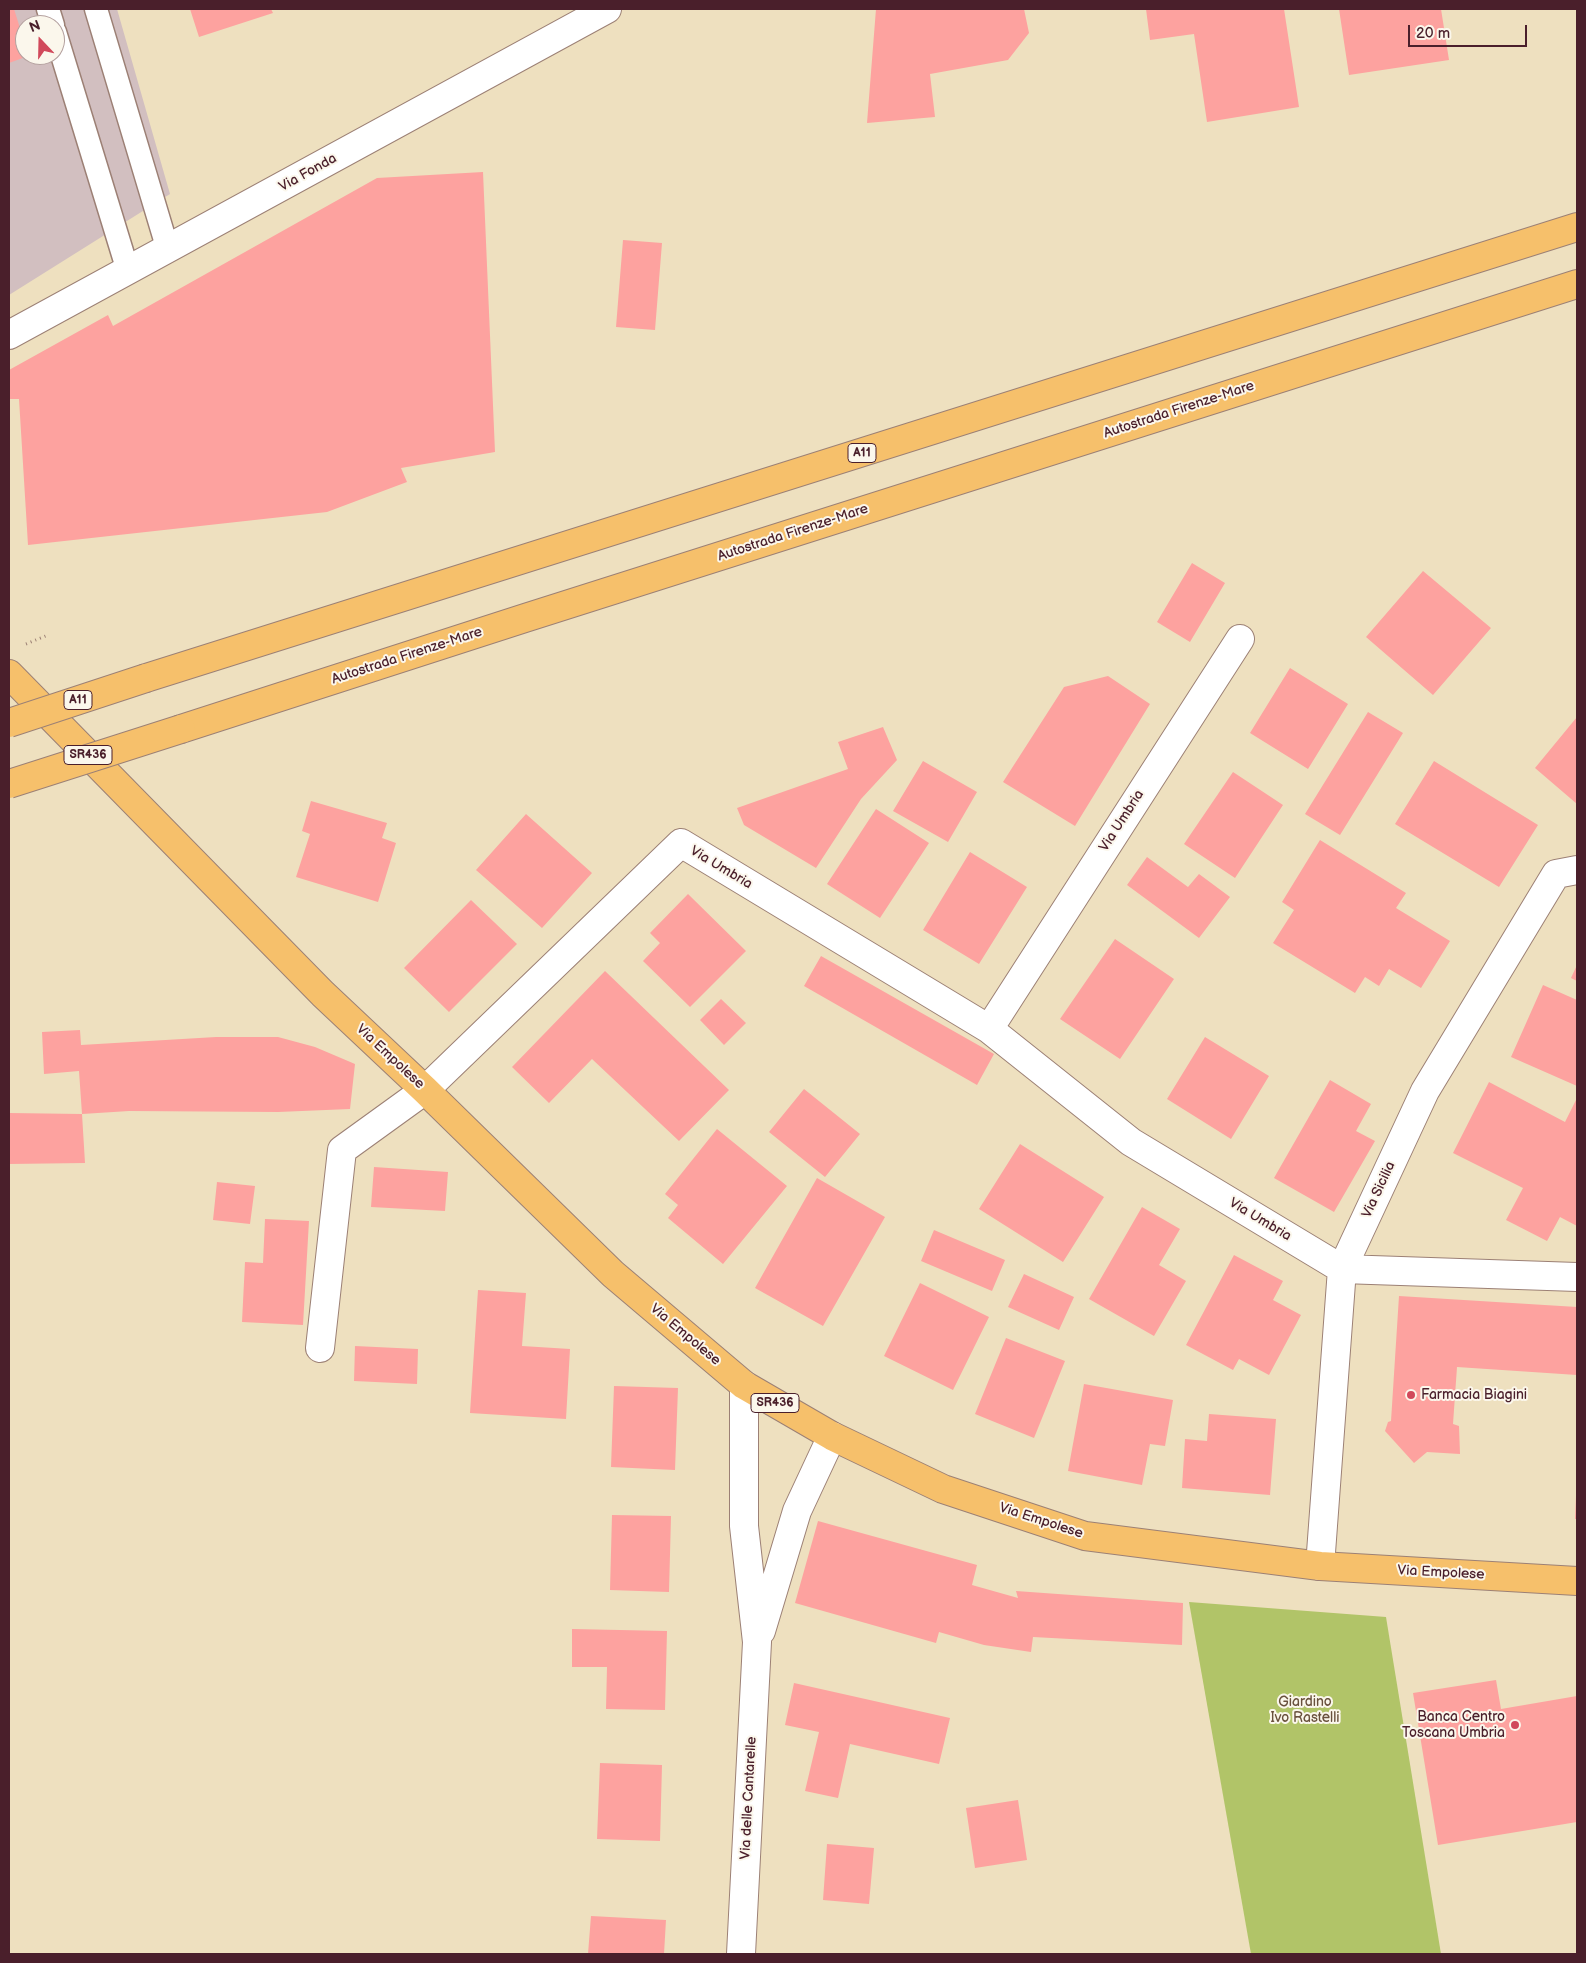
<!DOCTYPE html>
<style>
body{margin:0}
#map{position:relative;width:1586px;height:1963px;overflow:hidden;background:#eee0bf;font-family:"Balsamiq Sans",sans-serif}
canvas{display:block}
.frame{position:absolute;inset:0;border:10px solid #4a1f2b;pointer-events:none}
.north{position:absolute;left:15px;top:15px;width:50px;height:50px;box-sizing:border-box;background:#fbf7ec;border:1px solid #b4a19f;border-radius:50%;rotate:339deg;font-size:14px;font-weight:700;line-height:20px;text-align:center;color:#4a1f2b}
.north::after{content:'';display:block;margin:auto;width:18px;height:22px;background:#d1495b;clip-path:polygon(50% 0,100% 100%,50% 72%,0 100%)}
.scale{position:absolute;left:1408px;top:25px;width:119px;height:22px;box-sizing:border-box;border:2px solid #4a1f2b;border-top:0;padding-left:6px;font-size:15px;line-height:18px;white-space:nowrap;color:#4a1f2b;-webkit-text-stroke:4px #fbf7ec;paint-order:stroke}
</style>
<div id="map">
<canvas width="1586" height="1963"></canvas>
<div class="frame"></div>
<div class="north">N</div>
<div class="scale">20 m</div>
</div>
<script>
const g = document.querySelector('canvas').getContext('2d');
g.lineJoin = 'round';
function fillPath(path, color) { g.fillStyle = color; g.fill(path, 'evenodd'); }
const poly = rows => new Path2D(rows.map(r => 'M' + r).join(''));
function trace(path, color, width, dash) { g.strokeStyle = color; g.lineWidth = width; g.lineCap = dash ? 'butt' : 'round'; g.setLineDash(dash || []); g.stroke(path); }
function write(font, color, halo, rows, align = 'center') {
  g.font = font + ' "Balsamiq Sans",sans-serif'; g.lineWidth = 4; g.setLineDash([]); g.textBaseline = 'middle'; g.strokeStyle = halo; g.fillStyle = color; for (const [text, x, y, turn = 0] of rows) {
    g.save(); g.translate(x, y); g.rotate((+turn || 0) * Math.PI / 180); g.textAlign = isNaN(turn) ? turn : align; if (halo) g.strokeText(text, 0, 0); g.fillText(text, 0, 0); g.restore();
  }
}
fillPath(poly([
 [9,9,117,9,170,194,9,295],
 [25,25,55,25,55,55,25,55]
]), '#d2bfc0');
fillPath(poly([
 [1189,1602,1386,1617,1441,1954,1251,1954]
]), '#b1c468');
fillPath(poly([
 [9,9,14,9,25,44,25,55,31,55,9,63],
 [190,9,271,9,273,13,199,37],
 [876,9,1024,9,1029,33,1008,60,930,74,935,117,867,123],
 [1146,9,1284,9,1299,107,1207,122,1194,34,1150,40],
 [1339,9,1441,9,1449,60,1349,75],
 [483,172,495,452,401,468,407,482,327,512,28,545,19,399,9,399,9,370,108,315,113,326,377,178],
 [623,240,662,243,655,330,616,327],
 [1192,563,1225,583,1190,642,1157,622],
 [1423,571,1491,628,1433,695,1366,637],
 [1290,668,1348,704,1308,769,1250,733],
 [1108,676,1150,704,1075,826,1003,782,1064,687],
 [1368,712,1403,733,1340,835,1305,814],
 [1577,717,1577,804,1535,768],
 [883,727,897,760,861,799,816,868,744,825,737,808,848,769,838,742],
 [923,761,977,792,948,842,893,811],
 [1434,761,1538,825,1499,887,1395,824],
 [1233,772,1283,805,1235,878,1184,844],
 [311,801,387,823,382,838,396,843,378,902,296,877,310,834,302,831],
 [876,809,929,843,880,918,827,884],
 [526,814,592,873,542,928,476,870],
 [1320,840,1406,893,1396,908,1450,941,1421,988,1389,969,1379,986,1365,977,1355,993,1273,943,1294,910,1282,902],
 [970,852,1027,887,979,964,923,930],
 [1147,857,1188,887,1199,874,1230,897,1199,938,1127,885],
 [688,894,746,951,690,1007,643,961,660,943,650,933],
 [471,900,517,944,449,1012,404,968],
 [1115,939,1174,979,1120,1059,1060,1019],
 [821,956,994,1054,977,1085,804,986],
 [1577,965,1577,981,1571,978],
 [605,971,729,1090,679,1141,592,1059,549,1103,512,1067],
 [1543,985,1577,1000,1577,1086,1511,1057],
 [721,999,746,1023,724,1045,700,1020],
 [80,1030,81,1045,216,1037,278,1037,315,1047,355,1064,350,1109,278,1112,129,1111,82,1114,79,1071,44,1074,42,1032],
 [1205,1037,1269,1076,1231,1139,1167,1099],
 [1330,1080,1371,1104,1356,1131,1375,1141,1334,1212,1274,1178],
 [1489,1082,1565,1122,1577,1098,1577,1226,1560,1217,1547,1241,1506,1220,1523,1188,1453,1153],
 [804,1089,860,1134,825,1177,769,1132],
 [9,1113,82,1114,85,1163,9,1164],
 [717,1129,787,1186,723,1264,668,1218,678,1205,665,1194],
 [1020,1144,1104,1197,1063,1262,979,1209],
 [374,1167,448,1172,445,1211,371,1207],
 [817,1178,885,1217,823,1326,755,1288],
 [217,1182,255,1186,250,1224,213,1220],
 [1142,1207,1180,1229,1159,1265,1186,1281,1154,1336,1089,1299],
 [265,1219,309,1221,303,1325,242,1322,245,1262,263,1263],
 [934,1230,1005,1260,992,1291,921,1261],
 [1234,1255,1283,1281,1273,1300,1301,1315,1269,1375,1239,1359,1233,1370,1186,1345],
 [1024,1274,1074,1297,1059,1330,1008,1307],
 [920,1283,989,1317,953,1390,884,1356],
 [478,1290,526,1293,522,1346,570,1349,566,1419,470,1413],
 [1399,1296,1577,1307,1577,1375,1457,1367,1453,1424,1459,1426,1460,1454,1427,1452,1414,1463,1385,1431,1388,1422,1391,1421],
 [1006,1338,1065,1361,1034,1438,975,1414],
 [355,1346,418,1349,417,1384,354,1381],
 [1084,1384,1173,1400,1165,1446,1150,1444,1142,1485,1068,1471],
 [614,1386,678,1388,675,1470,611,1467],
 [1209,1414,1276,1419,1270,1495,1182,1488,1185,1439,1207,1441],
 [1576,1496,1577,1496,1577,1519,1575,1519],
 [612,1515,671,1516,669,1592,610,1590],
 [818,1521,977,1565,972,1585,1018,1598,1016,1591,1183,1603,1182,1645,1033,1637,1031,1652,984,1645,939,1632,936,1643,795,1603],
 [572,1629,667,1631,665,1710,606,1709,607,1667,572,1667],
 [1496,1680,1501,1709,1577,1696,1577,1822,1438,1845,1413,1693],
 [794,1683,950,1718,939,1764,850,1744,838,1798,805,1791,819,1732,785,1725],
 [600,1763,662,1765,660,1841,597,1839],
 [1018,1800,1027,1860,975,1868,966,1808],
 [827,1844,874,1848,869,1904,823,1900],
 [591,1916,666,1920,664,1954,588,1954]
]), '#fda29f');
const lane = poly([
 [48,9,53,25],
 [96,9,168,250],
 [55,32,128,271]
]);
const street = poly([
 [9,335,607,9],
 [989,1029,1240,639],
 [320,1348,342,1150,425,1090,681,843,989,1029,1131,1142,1342,1269,1577,1277],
 [1320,1566,1342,1269,1425,1091,1556,874,1577,870],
 [761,1631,797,1511,832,1436],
 [741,1954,757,1642,744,1526,744,1385]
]);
const primary = poly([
 [9,674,323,994,425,1090,613,1274,744,1385,832,1436,943,1489,1085,1536,1320,1566,1577,1581]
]);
const highway = poly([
 [146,678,1577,227],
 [181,729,525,618,1577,284]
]);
trace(lane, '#9c8075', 25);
trace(street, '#9c8075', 30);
trace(primary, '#9c8075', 30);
trace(highway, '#9c8075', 30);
trace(poly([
 [26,644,48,635]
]), '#9c8075', 3, [1, 4]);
trace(lane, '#fff', 22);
trace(street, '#fff', 28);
trace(primary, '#f6c06b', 28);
trace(highway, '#f6c06b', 28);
const highwayBridge = poly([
 [9,723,146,678],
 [9,784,181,729]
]);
trace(highwayBridge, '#9c8075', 30, []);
trace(highwayBridge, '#f6c06b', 28);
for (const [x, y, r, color] of [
 [1411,1395,5,"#d1495b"],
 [1515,1725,5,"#d1495b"]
]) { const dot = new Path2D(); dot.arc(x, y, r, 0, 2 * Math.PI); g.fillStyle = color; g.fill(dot); trace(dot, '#fbf7ec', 2); }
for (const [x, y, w] of [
 [862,453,28],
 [78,700,28],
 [88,755,48],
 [775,1403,48]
]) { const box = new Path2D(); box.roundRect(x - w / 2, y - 9.5, w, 19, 4); g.fillStyle = '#fbf7ec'; g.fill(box); trace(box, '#4a1f2b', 1); }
write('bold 12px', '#4a1f2b', null, [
 ["A11",862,453],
 ["A11",78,700],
 ["SR436",88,755],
 ["SR436",775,1403]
]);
write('14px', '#4a1f2b', '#fbf7ec', [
 ["Via Fonda",308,173,-29],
 ["Autostrada Firenze-Mare",1179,410,-18],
 ["Autostrada Firenze-Mare",793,533,-18],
 ["Autostrada Firenze-Mare",407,656,-18],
 ["Via Umbria",1122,821,-57],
 ["Via Umbria",721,868,31],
 ["Via Empolese",390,1057,43],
 ["Via Sicilia",1379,1190,-65],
 ["Via Umbria",1260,1220,31],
 ["Via Empolese",685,1335,40],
 ["Via Empolese",1041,1521,18],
 ["Via Empolese",1441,1573,3],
 ["Via delle Cantarelle",749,1798,-87]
]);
write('14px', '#4a1f2b', '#fbf7ec', [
 ["Farmacia Biagini",1421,1395],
 ["Banca Centro",1505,1717,"right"],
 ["Toscana Umbria",1505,1733,"right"]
], 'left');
write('14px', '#69513d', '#fbf7ec', [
 ["Giardino",1305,1702],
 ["Ivo Rastelli",1305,1718]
]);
</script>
